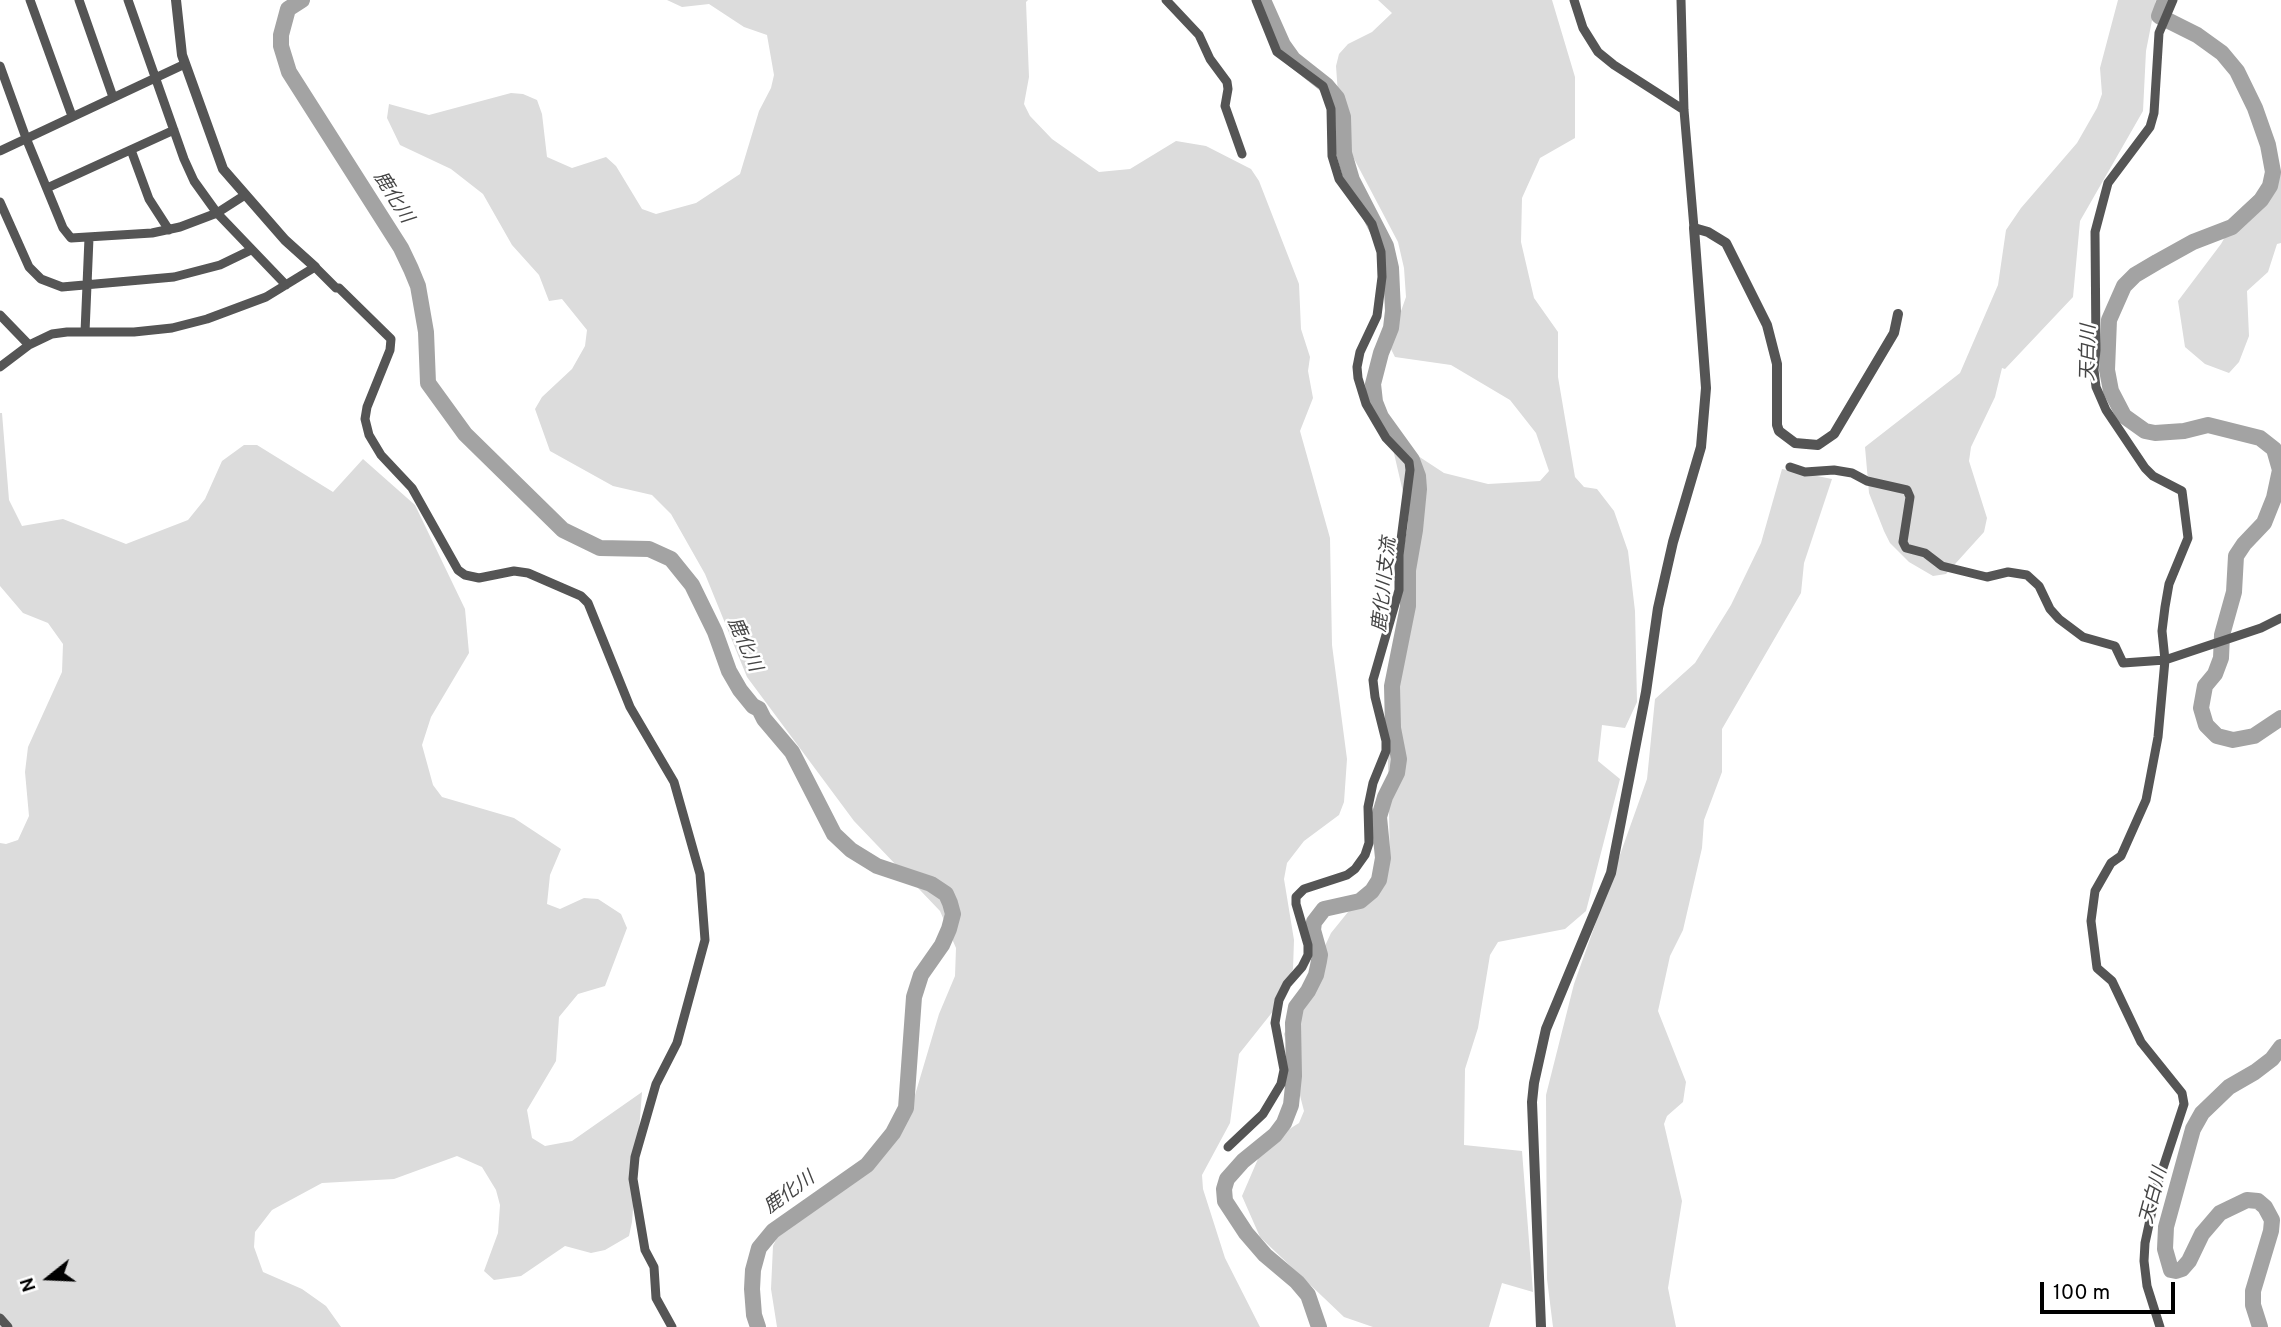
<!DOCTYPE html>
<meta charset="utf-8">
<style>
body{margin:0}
#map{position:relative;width:2281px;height:1327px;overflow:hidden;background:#fff;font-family:Overpass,sans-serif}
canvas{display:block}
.north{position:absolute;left:14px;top:1243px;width:70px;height:70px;-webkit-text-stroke:5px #fff;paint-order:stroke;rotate:252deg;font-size:19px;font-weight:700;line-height:28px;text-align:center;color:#000}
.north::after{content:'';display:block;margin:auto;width:24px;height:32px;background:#000;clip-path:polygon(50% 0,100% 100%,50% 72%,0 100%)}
.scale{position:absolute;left:2040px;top:1282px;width:135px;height:32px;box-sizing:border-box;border:4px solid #000;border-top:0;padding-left:9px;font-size:21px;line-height:24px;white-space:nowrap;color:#000;-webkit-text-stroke:5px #fff;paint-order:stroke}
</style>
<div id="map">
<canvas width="2281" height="1327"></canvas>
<div class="north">N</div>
<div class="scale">100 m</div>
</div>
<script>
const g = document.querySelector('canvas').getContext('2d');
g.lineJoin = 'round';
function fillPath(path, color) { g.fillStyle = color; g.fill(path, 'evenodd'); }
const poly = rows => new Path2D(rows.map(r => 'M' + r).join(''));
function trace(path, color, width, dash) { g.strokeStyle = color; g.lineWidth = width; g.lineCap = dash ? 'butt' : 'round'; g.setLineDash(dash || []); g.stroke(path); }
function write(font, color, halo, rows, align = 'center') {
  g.font = font + ' Overpass,"Noto Sans JP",sans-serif'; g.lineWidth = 5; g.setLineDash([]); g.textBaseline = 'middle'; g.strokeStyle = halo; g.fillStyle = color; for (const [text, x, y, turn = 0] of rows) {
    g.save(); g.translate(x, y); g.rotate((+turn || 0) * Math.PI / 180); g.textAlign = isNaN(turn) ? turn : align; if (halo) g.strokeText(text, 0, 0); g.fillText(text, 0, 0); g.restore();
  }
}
fillPath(poly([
 [667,0,1028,0,1026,2,1029,77,1024,104,1030,116,1052,139,1099,172,1130,169,1176,141,1206,146,1251,169,1259,181,1299,284,1301,329,1310,357,1308,371,1313,398,1300,431,1330,538,1332,645,1347,759,1344,802,1339,815,1304,841,1287,863,1284,879,1294,940,1293,969,1274,1010,1239,1054,1230,1123,1202,1175,1203,1189,1225,1258,1260,1327,777,1327,771,1289,773,1246,785,1221,809,1208,894,1131,915,1095,939,1014,955,976,956,948,940,911,854,821,747,677,705,574,671,514,652,495,613,486,550,451,535,409,542,397,572,369,585,346,587,330,562,299,549,301,539,275,512,245,483,194,451,169,400,145,387,118,389,104,429,115,511,93,523,94,537,100,542,114,547,157,572,168,606,157,616,166,642,209,656,214,696,203,740,174,759,111,771,88,774,75,767,35,744,27,709,4,682,7],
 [1378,0,1552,0,1575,77,1575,138,1540,158,1522,198,1521,242,1534,298,1558,332,1558,377,1575,477,1584,487,1597,489,1614,511,1628,551,1635,611,1637,702,1625,728,1602,725,1598,761,1620,779,1586,911,1565,929,1498,942,1490,955,1478,1028,1465,1069,1464,1145,1522,1151,1533,1292,1502,1283,1489,1327,1373,1327,1344,1317,1260,1237,1242,1196,1264,1145,1299,1123,1304,1111,1284,1034,1331,933,1348,912,1379,887,1390,862,1387,716,1414,607,1409,518,1393,449,1400,437,1409,450,1444,473,1488,484,1540,481,1549,471,1536,433,1510,400,1451,365,1395,357,1389,345,1406,297,1404,268,1398,242,1351,153,1339,108,1336,66,1339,54,1348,44,1372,32,1392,13],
 [2118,0,2156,0,2146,51,2143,111,2080,221,2073,297,2005,369,2002,368,1995,397,1971,447,1969,461,1987,518,1984,532,1946,574,1933,576,1909,562,1890,543,1884,531,1869,493,1865,447,1960,373,1998,285,2006,230,2021,208,2077,143,2097,108,2102,94,2100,68],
 [2281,171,2281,243,2277,244,2268,272,2247,291,2249,336,2239,362,2229,373,2205,364,2185,347,2178,301,2221,244,2242,207],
 [0,413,2,413,9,500,22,526,63,519,126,544,188,520,205,499,222,461,244,445,257,445,333,492,363,459,415,505,465,609,469,653,431,717,422,745,433,785,442,797,514,818,561,849,550,875,547,904,560,909,584,898,598,899,621,914,627,928,605,986,578,994,559,1017,556,1061,527,1110,532,1138,545,1146,572,1141,642,1092,632,1222,629,1236,605,1250,591,1253,565,1246,521,1276,494,1280,484,1271,498,1233,500,1205,496,1190,482,1167,457,1156,394,1179,322,1183,272,1210,255,1232,254,1247,263,1272,302,1289,326,1306,341,1327,0,1327,0,843,6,844,18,840,29,816,25,772,28,747,62,672,63,644,48,623,23,613,0,586],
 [1782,469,1832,479,1804,563,1801,593,1722,729,1722,772,1704,820,1702,848,1683,930,1670,956,1658,1011,1686,1082,1683,1102,1667,1116,1664,1124,1682,1201,1668,1288,1676,1327,1553,1327,1547,1279,1546,1095,1574,984,1647,779,1655,699,1695,663,1731,605,1761,543]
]), '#dcdcdc');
trace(poly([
 [302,0,288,9,281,35,281,46,289,72,401,248,411,269,418,286,426,332,428,383,465,434,563,530,600,548,649,549,671,559,692,585,715,632,729,671,740,690,753,706,759,709,764,719,792,752,834,834,851,850,877,866,931,884,946,894,950,903,953,914,949,929,942,945,921,975,914,997,906,1108,893,1133,867,1165,773,1231,759,1248,753,1270,752,1289,754,1315,758,1327],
 [1263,0,1283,45,1293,59,1326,85,1337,98,1343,117,1344,153,1352,180,1386,246,1391,268,1393,311,1391,328,1381,353,1373,384,1375,402,1381,417,1412,460,1418,476,1419,489,1415,530,1408,570,1408,606,1392,686,1393,728,1399,759,1397,773,1385,797,1379,817,1383,858,1379,880,1372,891,1360,901,1324,909,1314,922,1313,930,1320,955,1319,961,1316,975,1308,991,1296,1007,1293,1023,1294,1076,1291,1105,1284,1123,1275,1135,1243,1161,1227,1179,1224,1189,1225,1201,1246,1233,1265,1255,1297,1282,1308,1295,1319,1327],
 [2165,0,2159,16,2197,35,2222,53,2237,71,2255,108,2268,145,2273,172,2270,186,2261,200,2232,227,2193,242,2157,262,2135,275,2124,286,2109,320,2107,370,2111,391,2124,416,2145,431,2155,433,2184,431,2208,425,2260,438,2274,449,2280,470,2274,498,2264,523,2244,544,2236,556,2234,592,2222,635,2221,658,2215,674,2205,686,2201,708,2206,725,2217,736,2233,740,2254,736,2281,718],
 [2260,1327,2253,1305,2253,1291,2271,1231,2272,1220,2265,1207,2258,1201,2247,1200,2220,1213,2202,1234,2189,1261,2182,1269,2176,1271,2171,1270,2165,1249,2166,1227,2193,1129,2202,1113,2229,1087,2255,1072,2272,1059,2281,1047]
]), '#a3a3a3', 16);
trace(poly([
 [30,0,72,116],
 [79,0,113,97],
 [128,0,184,159,194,181,217,213,286,285],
 [1166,0,1199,35,1210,59,1227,82,1228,89,1225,106,1242,154],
 [1574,0,1583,28,1598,52,1614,65,1684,110],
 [1681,0,1684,110,1694,228],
 [0,66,26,138,63,228,71,238,152,233,180,227,217,213,245,195],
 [131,150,149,199,169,230],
 [0,151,185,64],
 [47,188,174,130],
 [0,202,29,267,41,279,62,287,174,277,220,265,251,250],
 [0,315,29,345],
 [85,332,89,238],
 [0,367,29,345,52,334,67,332,134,332,172,328,207,319,266,297,315,267,336,288,339,288,391,339,390,350,367,407,365,419,369,435,381,455,412,488,458,570,465,575,479,578,514,571,528,573,581,596,588,603,630,707,674,782,700,874,705,940,677,1043,656,1084,635,1157,633,1179,645,1250,654,1267,656,1298,672,1327],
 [1790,467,1805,472,1834,470,1852,473,1867,481,1907,490,1910,497,1903,542,1906,548,1925,553,1942,566,1987,577,2008,572,2027,575,2039,586,2050,609,2059,619,2083,637,2115,646,2123,663,2165,660,2261,628,2281,618],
 [1228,1147,1263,1114,1281,1084,1284,1070,1275,1023,1279,1000,1287,984,1302,967,1308,955,1308,945,1296,904,1296,897,1304,889,1347,875,1355,869,1365,855,1369,843,1368,807,1373,783,1386,751,1386,741,1375,697,1373,680,1399,590,1399,555,1410,470,1409,462,1386,438,1366,404,1358,378,1357,367,1360,352,1377,316,1382,277,1381,252,1372,224,1339,179,1332,156,1331,109,1323,86,1277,52,1256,0],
 [0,1318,8,1327],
 [2160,1327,2147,1286,2144,1261,2145,1243,2158,1183,2184,1104,2182,1093,2141,1042,2112,981,2097,968,2091,921,2095,891,2111,863,2121,856,2146,800,2158,737,2165,660,2162,631,2165,607,2169,584,2188,538,2182,491,2153,476,2145,468,2106,410,2096,387,2094,370,2096,350,2095,232,2108,183,2150,127,2154,113,2159,33,2173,0]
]), '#555', 9);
trace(poly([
 [176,0,182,55,223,169,285,240,315,267],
 [1541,1327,1532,1102,1534,1083,1546,1029,1611,873,1646,692,1658,608,1673,542,1701,447,1706,388,1694,228,1708,232,1726,243,1767,325,1777,364,1777,425,1779,431,1795,443,1818,445,1834,434,1894,333,1898,314]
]), '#555', 10);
write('italic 19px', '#444', '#fff', [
 ["鹿化川",392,198,58],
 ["天白川",2090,353,-89],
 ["鹿化川支流",1386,585,-84],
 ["鹿化川",743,645,66],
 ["鹿化川",790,1194,-36],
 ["天白川",2155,1196,-75]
]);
</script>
